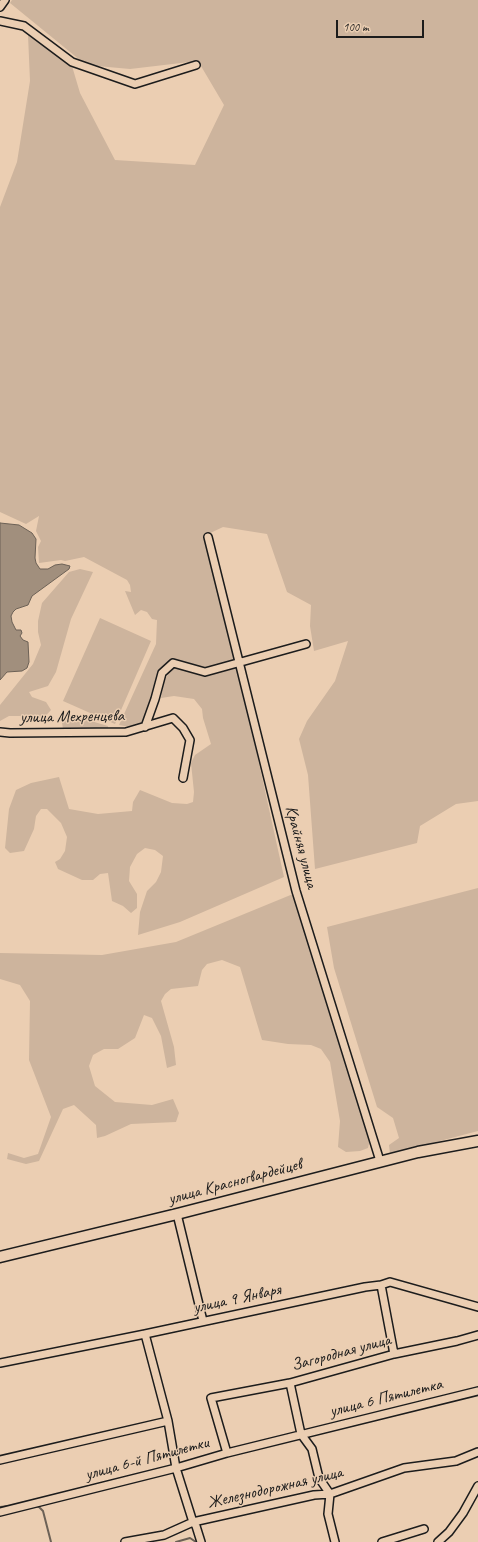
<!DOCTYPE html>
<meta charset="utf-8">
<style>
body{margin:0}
#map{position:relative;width:478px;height:1542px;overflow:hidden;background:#ebceb2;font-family:Caveat,sans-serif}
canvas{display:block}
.scale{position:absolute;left:336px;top:20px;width:88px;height:18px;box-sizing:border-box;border:2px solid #1c1c1c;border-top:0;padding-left:5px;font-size:12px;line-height:14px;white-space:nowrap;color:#1c1c1c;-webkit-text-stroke:3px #ebceb2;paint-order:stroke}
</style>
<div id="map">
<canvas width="478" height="1542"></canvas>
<div class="scale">100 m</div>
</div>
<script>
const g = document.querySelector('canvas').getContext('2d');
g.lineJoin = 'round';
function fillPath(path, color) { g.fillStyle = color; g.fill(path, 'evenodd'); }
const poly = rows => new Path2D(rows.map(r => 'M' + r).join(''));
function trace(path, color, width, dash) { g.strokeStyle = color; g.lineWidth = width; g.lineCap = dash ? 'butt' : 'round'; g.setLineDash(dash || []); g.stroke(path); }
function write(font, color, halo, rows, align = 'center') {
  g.font = font + ' Caveat,sans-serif'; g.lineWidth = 3; g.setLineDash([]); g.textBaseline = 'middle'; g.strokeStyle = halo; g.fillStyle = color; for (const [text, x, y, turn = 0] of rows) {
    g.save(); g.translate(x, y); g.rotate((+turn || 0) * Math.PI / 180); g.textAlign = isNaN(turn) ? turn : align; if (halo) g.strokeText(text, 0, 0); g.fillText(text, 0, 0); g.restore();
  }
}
fillPath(poly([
 [12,0,478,0,478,801,456,804,420,826,417,843,315,869,308,775,299,739,307,721,335,681,348,641,314,651,310,626,311,605,287,592,267,534,223,527,204,536,236,660,205,669,172,659,160,672,150,704,141,724,130,727,119,725,156,644,157,620,152,619,147,612,141,610,135,615,125,591,131,592,130,585,127,580,84,557,65,561,61,560,39,563,38,547,41,541,36,531,39,516,26,524,0,512,0,207,17,162,30,81,28,35,72,66,80,93,115,160,195,165,224,105,198,61,130,69,86,65,10,3],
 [80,569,93,572,71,619,56,672,48,686,29,692,32,697,46,702,51,710,40,722,20,716,9,716,0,721,0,705,33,664,41,645,38,632,38,621,42,603,69,572],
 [100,618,151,641,115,724,63,701],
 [172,668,182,668,204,676,238,668,284,877,180,922,138,935,140,912,147,891,156,882,161,872,163,856,155,850,145,848,137,854,130,867,129,881,137,894,137,908,131,913,123,906,112,901,108,873,100,874,93,880,82,880,58,869,55,862,60,859,65,851,67,837,61,823,47,809,41,809,36,816,34,829,24,851,10,853,5,848,9,809,16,790,31,783,59,777,69,809,98,814,132,811,133,802,140,790,172,803,187,804,193,802,194,792,191,763,195,755,211,744,203,718,202,709,194,699,174,696,161,698,164,681],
 [67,714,108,726,108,730,63,729,61,716],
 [478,888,478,1131,390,1154,389,1145,399,1138,393,1118,377,1107,334,968,327,927],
 [293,894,370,1139,368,1148,360,1151,346,1152,338,1147,340,1121,330,1062,321,1049,311,1045,288,1044,262,1040,240,967,222,960,207,964,202,970,198,986,171,989,165,994,161,1001,174,1047,176,1065,167,1068,161,1036,152,1018,144,1015,135,1038,118,1049,104,1049,93,1055,89,1066,95,1086,115,1102,152,1105,173,1099,179,1113,176,1122,131,1124,105,1136,97,1138,96,1125,74,1105,63,1109,39,1161,26,1164,7,1159,8,1153,24,1158,38,1154,51,1117,29,1060,30,1001,20,985,0,979,0,953,102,955,176,942]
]), '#cdb49d');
const water = poly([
 [0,523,19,525,32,533,36,539,35,558,36,563,40,569,48,569,55,565,62,564,70,566,69,569,32,596,28,605,16,609,13,612,11,616,12,622,16,630,21,630,22,633,20,636,23,640,28,642,29,662,27,668,22,671,7,672,0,680,0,523]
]);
fillPath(water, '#a18f7d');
trace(water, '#6c6156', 1);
trace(poly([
 [36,1506,39,1507,43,1511,51,1542],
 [0,1507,9,1506],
 [446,1531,461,1510],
 [176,1542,190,1538,196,1542]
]), '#6c6156', 2);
const street = poly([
 [0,7,5,0],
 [0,21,24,26,72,62,135,84,196,65],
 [208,537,296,891,380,1161],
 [145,727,155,699,162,673,173,663,205,672,306,644],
 [0,732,10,733,126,732,173,718,183,728,190,740,183,778],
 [177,1214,203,1321],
 [381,1285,394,1354],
 [145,1334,168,1421,176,1468,192,1519,196,1526,201,1542],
 [0,1363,145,1334,365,1287,381,1285,390,1282,478,1307],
 [290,1383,301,1434,312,1449,319,1478,330,1494,328,1514,335,1542],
 [227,1453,211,1398,290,1383,394,1354,457,1341,478,1335],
 [0,1460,168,1421],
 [0,1512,176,1468,227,1453,478,1391],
 [125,1542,164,1535,193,1522,314,1495,330,1494,404,1468,456,1461,478,1452],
 [382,1542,424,1529],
 [438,1542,449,1532,463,1513,478,1486]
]);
const secondary = poly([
 [0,1257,177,1214,418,1152,478,1141]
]);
trace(street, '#1c1c1c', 10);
trace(secondary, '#1c1c1c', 13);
trace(street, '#ebceb2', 7);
trace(secondary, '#ebceb2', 10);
write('17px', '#1c1c1c', '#ebceb2', [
 ["улица Мехренцева",72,717,-1],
 ["Крайняя улица",301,847,75],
 ["улица Красногвардейцев",235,1182,-15],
 ["улица 9 Января",237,1299,-12],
 ["Загородная улица",341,1353,-15],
 ["улица 6 Пятилетка",386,1398,-14],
 ["улица 6-й Пятилетки",147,1459,-15],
 ["Железнодорожная улица",275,1488,-13]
]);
</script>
